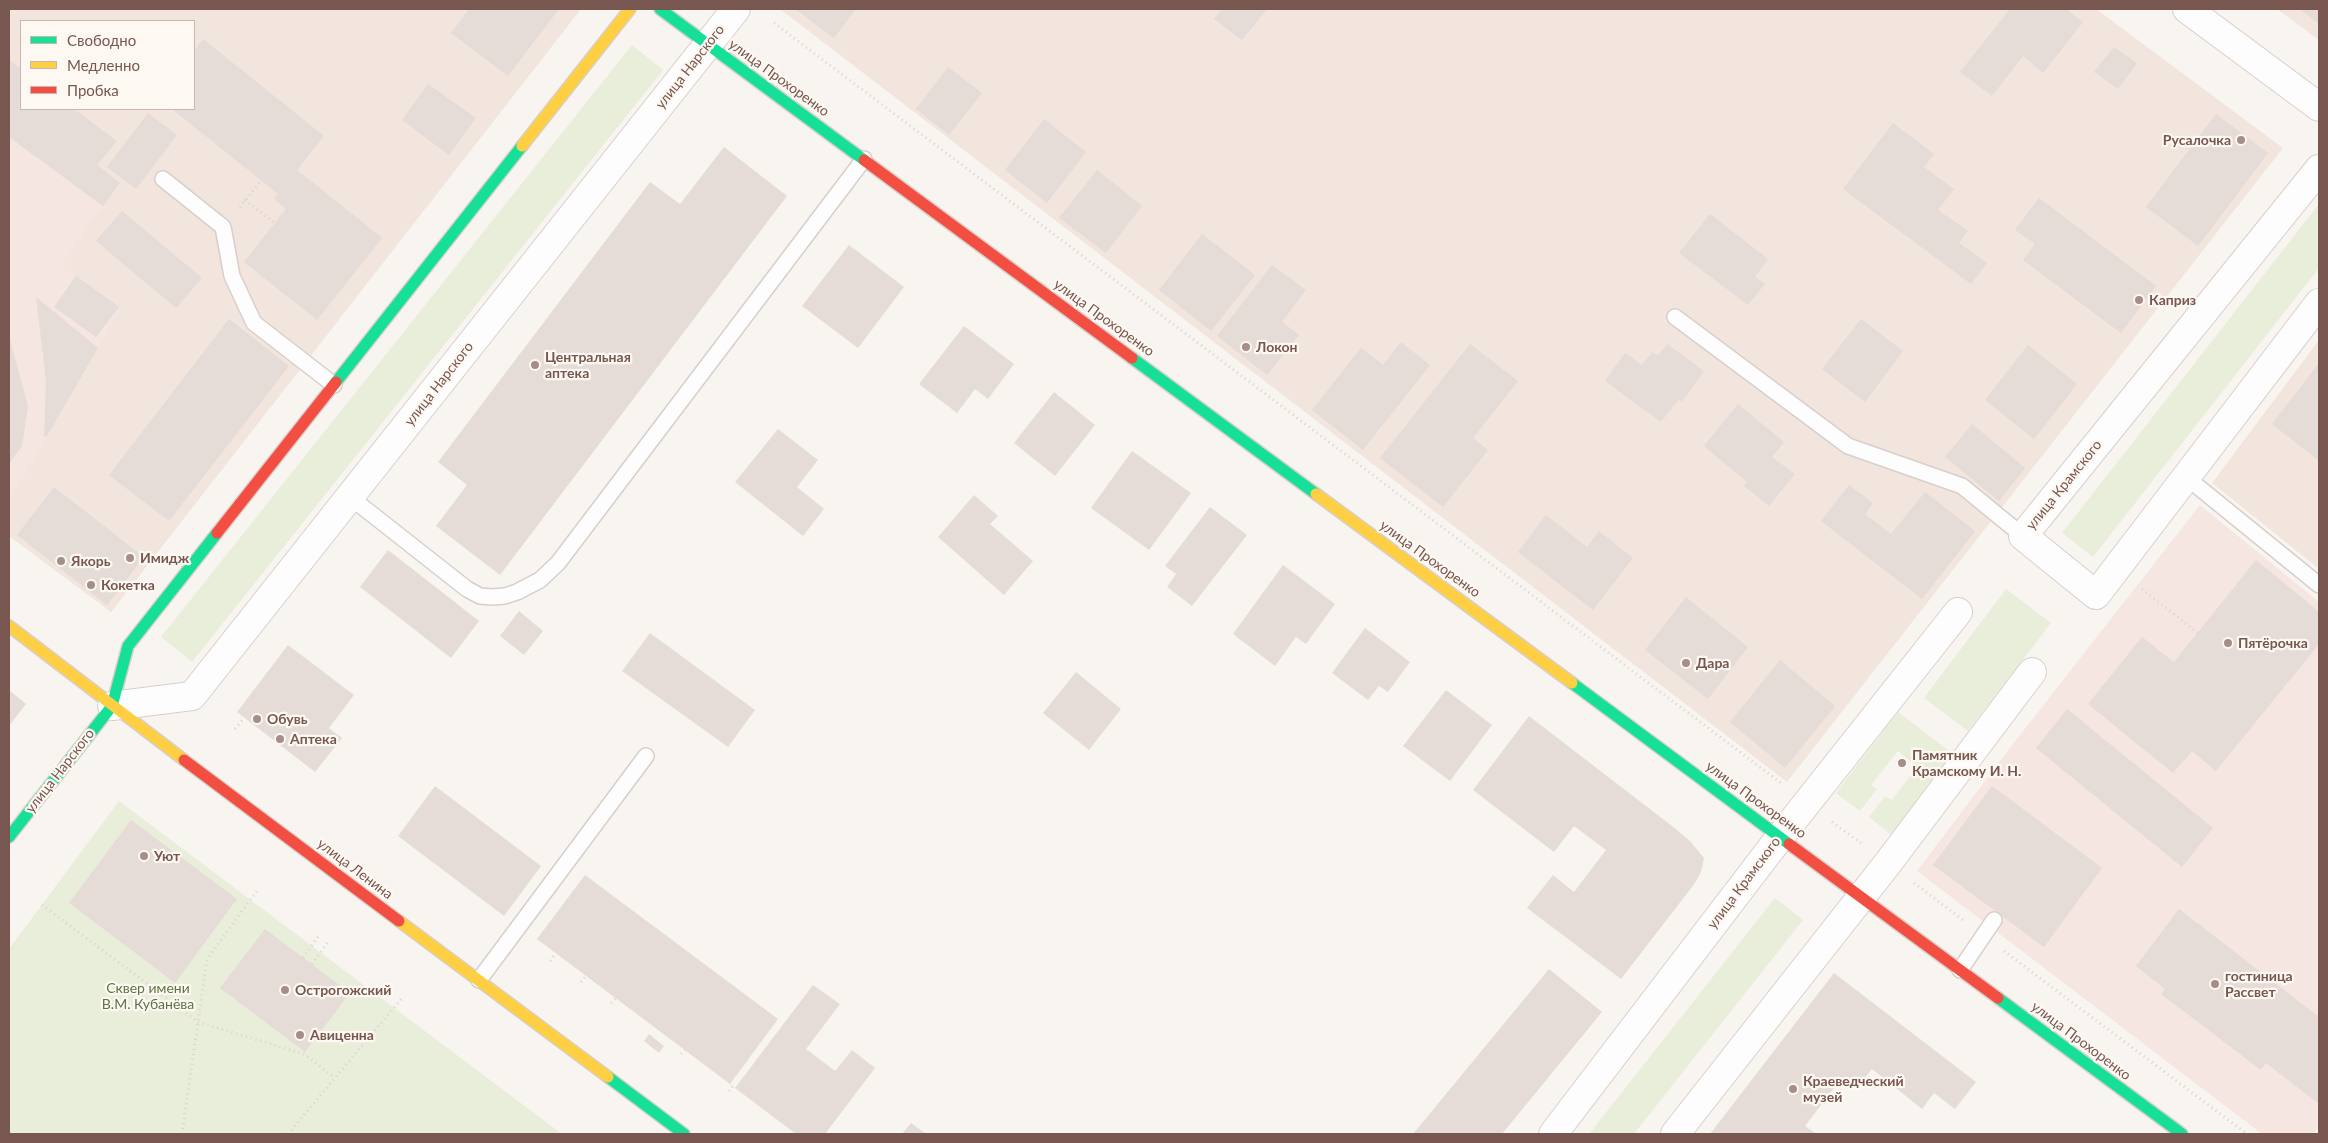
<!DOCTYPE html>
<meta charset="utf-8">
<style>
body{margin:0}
#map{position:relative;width:2328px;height:1143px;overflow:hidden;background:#f8f4f0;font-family:Lato,sans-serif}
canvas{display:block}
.frame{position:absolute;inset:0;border:10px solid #77574f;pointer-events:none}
.legend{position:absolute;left:20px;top:20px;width:175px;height:90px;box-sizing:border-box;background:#fef8f3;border:1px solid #c8b8b1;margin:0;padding:6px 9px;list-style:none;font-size:15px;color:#77574f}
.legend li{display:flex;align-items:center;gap:10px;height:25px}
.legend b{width:25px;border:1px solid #c8b8b1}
</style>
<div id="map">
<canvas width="2328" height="1143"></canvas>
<div class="frame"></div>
<ul class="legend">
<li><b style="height:6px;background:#16e098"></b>Свободно</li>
<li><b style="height:6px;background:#ffcf43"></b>Медленно</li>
<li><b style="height:6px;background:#f24e42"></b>Пробка</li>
</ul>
</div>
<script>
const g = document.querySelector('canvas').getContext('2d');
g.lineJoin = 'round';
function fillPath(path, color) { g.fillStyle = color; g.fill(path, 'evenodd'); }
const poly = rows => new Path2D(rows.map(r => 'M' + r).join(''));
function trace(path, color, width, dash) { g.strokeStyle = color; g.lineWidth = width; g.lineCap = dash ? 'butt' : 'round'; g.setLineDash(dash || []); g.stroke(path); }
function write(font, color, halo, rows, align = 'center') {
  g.font = font + ' Lato,sans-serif'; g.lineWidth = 4.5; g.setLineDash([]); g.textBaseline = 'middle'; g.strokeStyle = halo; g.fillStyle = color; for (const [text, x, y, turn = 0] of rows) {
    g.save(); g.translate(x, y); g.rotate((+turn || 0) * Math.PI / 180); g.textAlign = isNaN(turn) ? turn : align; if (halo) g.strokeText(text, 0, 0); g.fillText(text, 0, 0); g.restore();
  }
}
fillPath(poly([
 [9,9,581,9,111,612,9,536],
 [21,21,194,21,194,109,21,109],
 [780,9,2096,9,2283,148,1787,782],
 [2277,9,2319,9,2319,40],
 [2319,340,2319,569,2212,483]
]), '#f1e5de');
fillPath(poly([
 [9,60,21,69,21,109,74,109,117,141,97,165,120,183,60,265,120,309,9,503],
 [2200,505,2319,602,2319,1126,2313,1134,2262,1134,1917,871,2013,744]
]), '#f5e6e2');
fillPath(poly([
 [632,45,663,70,192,662,161,637],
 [2319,204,2319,268,2093,557,2062,533],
 [2006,589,2051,623,1968,731,1924,698],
 [1898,712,1957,757,1895,838,1869,817,1885,796,1892,800,1917,767,1898,751,1871,785,1877,789,1860,811,1836,793],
 [119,801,562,1134,9,1134,9,949],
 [1775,898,1803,920,1634,1134,1589,1134]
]), '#e9eedb');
fillPath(poly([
 [469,9,559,9,508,76,451,33],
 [795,9,856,9,834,38],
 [1222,9,1267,9,1242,40,1214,19],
 [2010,9,2066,9,2083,22,2043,73,2023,56,1992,96,1960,72],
 [2300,9,2319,9,2319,24],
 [203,39,324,136,297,170,382,238,317,320,244,262,286,209,274,199,278,194,172,109,194,109,194,51],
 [2114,47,2137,63,2118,89,2094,72],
 [9,60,21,69,21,109,74,109,117,141,97,165,120,183,103,206,9,137],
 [948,67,982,93,949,135,916,109],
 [428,84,476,118,449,155,402,120],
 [148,113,177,135,136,189,107,167],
 [2216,114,2268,153,2198,246,2146,207],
 [1044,119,1086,152,1047,203,1005,170],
 [1893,123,1934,154,1924,167,1954,189,1938,210,1968,231,1959,243,1987,263,1971,284,1843,189],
 [724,147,787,196,500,575,436,526,467,485,438,462,650,182,680,204],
 [1097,170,1142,206,1106,253,1059,218],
 [2039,198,2156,286,2121,333,2023,260,2035,244,2015,230],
 [122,211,202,278,176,308,96,241],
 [1710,214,1768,259,1755,277,1765,284,1748,305,1679,253],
 [1202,234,1255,275,1211,331,1159,290],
 [849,245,904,287,858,348,802,306],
 [1272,265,1306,290,1282,322,1299,335,1267,375,1217,336],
 [76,276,119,307,96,337,54,307],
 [36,297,98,348,47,436,44,437,46,381],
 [229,319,289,366,169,521,109,475],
 [1861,319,1903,351,1865,402,1822,369],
 [964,326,1014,364,988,399,975,389,957,413,919,384],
 [9,336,28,406,22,446,9,463],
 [1401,342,1430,365,1363,450,1312,410,1361,348,1383,365],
 [1470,344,1518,381,1473,438,1488,450,1443,507,1380,458],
 [1667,344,1704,371,1682,402,1679,399,1661,422,1605,381,1625,353,1642,365,1652,352,1658,356],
 [2028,345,2077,384,2034,439,1985,400],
 [2319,363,2319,461,2272,424],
 [1054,392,1095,425,1055,476,1014,443],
 [1738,404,1784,442,1772,457,1795,474,1769,506,1744,486,1747,482,1704,446],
 [1972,424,2025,468,1999,501,1945,457],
 [778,429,818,460,797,487,824,509,803,536,735,482],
 [1132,451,1191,493,1149,550,1091,508],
 [1849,485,1873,503,1865,514,1891,534,1925,492,1975,531,1922,599,1821,521],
 [54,487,144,557,107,605,17,535],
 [974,495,998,516,990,524,1033,561,1004,595,938,537],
 [1210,507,1247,535,1192,606,1167,587,1176,574,1165,566],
 [1546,515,1587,547,1599,531,1633,558,1593,610,1518,552],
 [388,550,479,621,451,658,360,587],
 [2256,560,2319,612,2319,644,2216,771,2192,751,2173,773,2088,704,2142,637,2174,662],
 [1283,565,1335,604,1306,644,1296,637,1275,666,1233,634],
 [1686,597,1748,647,1708,699,1645,650],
 [519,611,543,631,524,655,500,636],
 [1365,628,1410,662,1388,692,1379,686,1368,700,1332,673],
 [650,633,755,710,728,747,622,671],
 [288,645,354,695,329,728,342,738,315,772,237,712],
 [1780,660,1835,706,1785,768,1730,722],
 [1076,672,1121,709,1089,750,1043,713],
 [9,690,26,704,9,726],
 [1446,690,1492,725,1450,781,1403,746],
 [2067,709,2213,828,2182,867,2036,748],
 [1529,716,1672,826,1690,841,1704,858,1701,872,1695,883,1621,979,1527,908,1553,875,1574,892,1606,850,1574,826,1554,852,1473,790],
 [435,786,541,866,504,916,398,836],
 [1992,786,2102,868,2044,947,1933,865],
 [131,820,237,899,175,983,69,903],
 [585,875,778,1019,730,1084,537,939],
 [2179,909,2319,1017,2319,1104,2266,1063,2261,1070,2161,994,2165,989,2136,966],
 [265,929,350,993,305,1052,220,988],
 [1549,969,1602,1012,1502,1134,1413,1134],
 [1834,973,1976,1082,1955,1109,1934,1093,1922,1109,1872,1069,1856,1089,1842,1077,1805,1126,1816,1134,1710,1134],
 [813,985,840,1004,806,1049,835,1071,852,1050,875,1068,825,1134,796,1134,735,1088],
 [649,1034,664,1046,659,1053,644,1041],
 [911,1123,926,1134,902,1134]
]), '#e5dcd7');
const lane = poly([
 [163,179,223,227,232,276,254,323,334,385],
 [1675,317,1848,446,1962,486,2023,536],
 [2186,477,2319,585],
 [350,497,467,589,480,596,492,597,505,596,517,592,540,580,558,563,864,159],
 [1960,970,1994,920],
 [479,980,646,756]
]);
const street = poly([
 [2187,9,2319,107],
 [2319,169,2023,536,2096,595,2319,303],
 [112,706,192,696,736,9],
 [1553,1134,1780,837,1958,612],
 [1675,1134,1888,863,2032,672]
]);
const fast = poly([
 [660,9,864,160],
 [1132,358,1316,494],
 [336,382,522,146],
 [1572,683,1789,844],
 [9,837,112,706,128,646,217,533],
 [1998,998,2182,1134],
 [608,1077,684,1134]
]);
const slow = poly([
 [522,146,630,9],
 [1316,494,1572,683],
 [9,626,184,760],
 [399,921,608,1077]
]);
const jam = poly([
 [864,160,1132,358],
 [217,533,336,382],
 [184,760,399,921],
 [1789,844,1998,998]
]);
trace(lane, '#d8cfcc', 18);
trace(street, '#d8cfcc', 30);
trace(fast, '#d8cfcb', 14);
trace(slow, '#d8cfcb', 14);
trace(jam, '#d8cfcb', 14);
trace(poly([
 [774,23,1781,783],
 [245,200,275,223],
 [240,207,261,180],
 [2142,589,2198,633],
 [235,729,244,718],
 [1832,822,1861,843],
 [1914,883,1963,920],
 [42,905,198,1022,304,1054,335,1078],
 [2004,951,2247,1134],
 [303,958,320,934],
 [550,961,556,953],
 [312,964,329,941],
 [581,982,586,976],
 [611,1003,616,998],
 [681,1054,685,1050],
 [729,1091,733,1086],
 [9,1133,11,1134],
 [182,1134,207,959,259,888],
 [288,1134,403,997]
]), '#dbd2d0', 3, [1, 4]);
trace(lane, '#fefdfd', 15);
trace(street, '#fefdfd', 28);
trace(fast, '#16e098', 11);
trace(slow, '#ffcf43', 11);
trace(jam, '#f24e42', 11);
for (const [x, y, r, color] of [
 [2241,140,5,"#a48e87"],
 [2139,300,5,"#a48e87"],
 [1246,347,5,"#a48e87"],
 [535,365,5,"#a48e87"],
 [130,558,5,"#a48e87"],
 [61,561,5,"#a48e87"],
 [91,585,5,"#a48e87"],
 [2228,643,5,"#a48e87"],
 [1686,663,5,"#a48e87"],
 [257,719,5,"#a48e87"],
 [280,739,5,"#a48e87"],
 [1902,763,5,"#a48e87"],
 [144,856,5,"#a48e87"],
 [2215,984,5,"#a48e87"],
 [285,990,5,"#a48e87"],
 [300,1035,5,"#a48e87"],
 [1793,1089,5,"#a48e87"]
]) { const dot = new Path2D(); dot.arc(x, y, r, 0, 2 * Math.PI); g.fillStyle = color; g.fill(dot); trace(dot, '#fef8f3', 2); }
write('14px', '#77574f', '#fef8f3', [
 ["улица Нарского",690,67,-52],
 ["улица Прохоренко",779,78,36],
 ["улица Прохоренко",1104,318,36],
 ["улица Нарского",439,384,-52],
 ["улица Крамского",2064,485,-51],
 ["улица Прохоренко",1430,559,36],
 ["улица Нарского",60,771,-52],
 ["улица Прохоренко",1756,800,36],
 ["улица Ленина",355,869,37],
 ["улица Крамского",1744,883,-53],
 ["улица Прохоренко",2081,1041,37]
]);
write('bold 14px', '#77574f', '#fef8f3', [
 ["Русалочка",2231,140,"right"],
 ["Каприз",2149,300],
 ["Локон",1256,347],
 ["Центральная",545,357],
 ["аптека",545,373],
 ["Имидж",140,558],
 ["Якорь",71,561],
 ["Кокетка",101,585],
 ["Пятёрочка",2238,643],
 ["Дара",1696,663],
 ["Обувь",267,719],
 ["Аптека",290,739],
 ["Памятник",1912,755],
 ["Крамскому И. Н.",1912,771],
 ["Уют",154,856],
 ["гостиница",2225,976],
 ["Рассвет",2225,992],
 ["Острогожский",295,990],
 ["Авиценна",310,1035],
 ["Краеведческий",1803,1081],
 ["музей",1803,1097]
], 'left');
write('14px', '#5a7644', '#fef8f3', [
 ["Сквер имени",148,988],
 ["В.М. Кубанёва",148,1004]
]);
</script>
